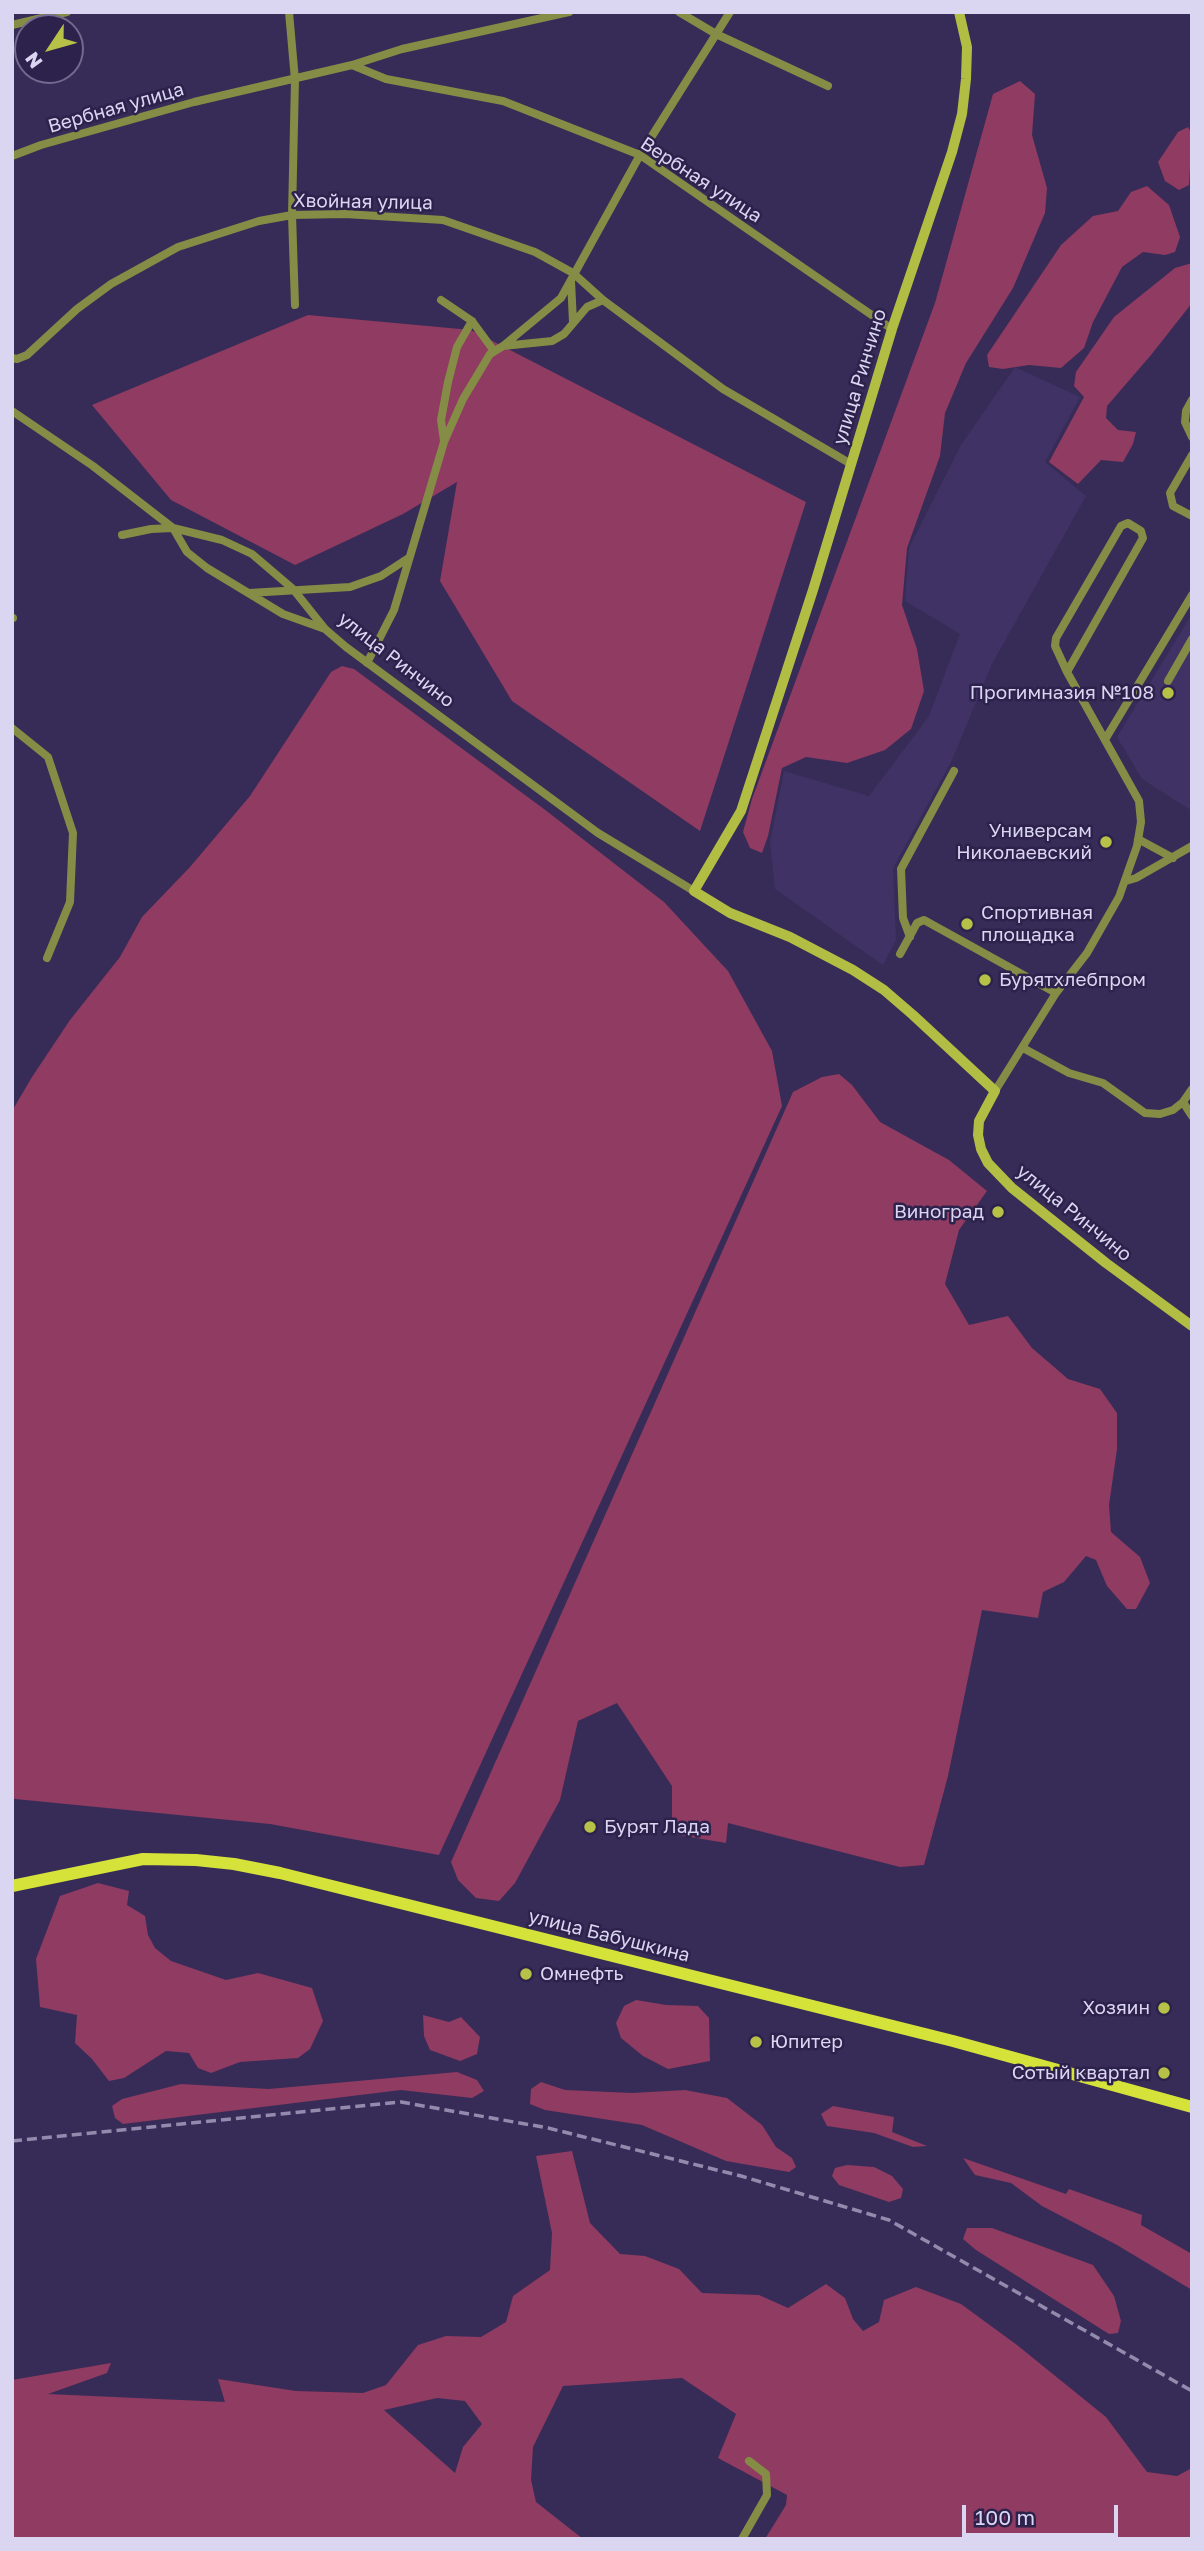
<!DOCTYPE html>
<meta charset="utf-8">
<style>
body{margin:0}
#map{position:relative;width:1204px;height:2551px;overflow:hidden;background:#372c57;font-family:"Golos Text",sans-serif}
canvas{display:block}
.frame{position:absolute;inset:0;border:14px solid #dad5f1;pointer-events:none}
.north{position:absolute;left:14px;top:14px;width:70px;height:70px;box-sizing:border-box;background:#2d224c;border:2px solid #726a8e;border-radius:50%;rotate:234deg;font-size:19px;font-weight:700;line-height:28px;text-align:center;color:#dad5f1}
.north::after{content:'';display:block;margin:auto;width:24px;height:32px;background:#b7c148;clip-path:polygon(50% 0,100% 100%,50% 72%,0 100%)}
.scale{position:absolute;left:962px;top:2505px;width:156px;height:32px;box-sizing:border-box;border:4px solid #dad5f1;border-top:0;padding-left:9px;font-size:21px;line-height:24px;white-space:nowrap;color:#dad5f1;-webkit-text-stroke:5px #2d224c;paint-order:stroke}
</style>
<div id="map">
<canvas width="1204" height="2551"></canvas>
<div class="frame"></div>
<div class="north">N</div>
<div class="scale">100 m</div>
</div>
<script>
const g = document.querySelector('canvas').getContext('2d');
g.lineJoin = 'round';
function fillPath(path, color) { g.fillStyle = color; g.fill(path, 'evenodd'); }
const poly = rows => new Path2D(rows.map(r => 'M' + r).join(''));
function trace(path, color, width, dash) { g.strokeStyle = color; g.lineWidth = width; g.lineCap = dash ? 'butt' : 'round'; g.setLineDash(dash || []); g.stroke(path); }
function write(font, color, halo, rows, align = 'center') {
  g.font = font + ' "Golos Text",sans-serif'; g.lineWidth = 5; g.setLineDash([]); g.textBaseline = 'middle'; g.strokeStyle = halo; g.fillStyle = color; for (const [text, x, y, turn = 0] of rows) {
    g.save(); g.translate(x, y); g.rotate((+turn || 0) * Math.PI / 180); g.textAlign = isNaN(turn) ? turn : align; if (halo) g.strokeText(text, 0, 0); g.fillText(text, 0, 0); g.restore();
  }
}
fillPath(poly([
 [1015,367,1080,397,1045,462,1086,496,992,664,952,760,893,868,896,940,883,965,775,889,770,843,784,771,869,796,929,716,960,634,905,601,909,548,961,445],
 [1192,614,1192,811,1142,779,1117,737]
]), '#403264');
fillPath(poly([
 [1020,81,1035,94,1032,135,1047,188,1045,213,1013,288,966,363,945,413,940,456,907,548,902,605,917,649,924,691,911,729,885,750,847,763,806,757,782,768,768,836,762,853,750,848,743,832,752,799,935,303,993,94],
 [1188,127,1192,134,1189,185,1179,190,1165,181,1158,162,1178,132],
 [1147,186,1169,205,1180,237,1175,252,1165,255,1143,252,1122,267,1093,322,1084,348,1061,368,1029,365,1003,369,989,367,987,355,1061,245,1093,216,1118,211,1131,192],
 [1192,263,1192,303,1151,355,1107,406,1106,418,1118,430,1136,432,1133,444,1123,462,1101,460,1078,484,1049,462,1084,397,1074,386,1076,372,1114,317,1175,268],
 [308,315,471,330,806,502,700,831,512,701,440,581,457,482,403,514,295,565,171,500,92,405],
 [342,666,354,669,544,809,664,902,728,971,772,1051,782,1106,439,1855,270,1824,15,1799,12,1797,12,1111,32,1077,70,1020,120,957,142,917,190,867,250,796,331,672],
 [839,1074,852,1085,880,1122,949,1160,987,1191,959,1230,945,1284,969,1325,1008,1316,1032,1348,1068,1379,1100,1389,1117,1413,1117,1449,1109,1505,1111,1532,1140,1557,1150,1583,1136,1609,1127,1609,1107,1586,1096,1560,1086,1556,1064,1582,1043,1592,1038,1618,982,1610,948,1776,924,1865,900,1867,728,1823,726,1843,672,1834,672,1786,617,1703,578,1721,560,1800,515,1883,499,1901,476,1898,458,1880,451,1862,793,1092,822,1077],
 [98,1883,129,1891,127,1905,145,1916,148,1935,155,1948,171,1961,226,1980,258,1973,312,1988,323,2021,310,2049,298,2058,240,2062,211,2073,198,2068,189,2053,166,2051,124,2078,109,2081,92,2059,75,2043,77,2015,40,2007,36,1959,60,1896],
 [636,2000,666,2005,698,2006,709,2018,710,2061,668,2069,643,2056,621,2038,616,2023,624,2006],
 [423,2015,449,2022,461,2017,480,2037,477,2054,460,2061,430,2050,424,2036],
 [457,2072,477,2080,484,2091,472,2098,401,2090,123,2124,115,2118,112,2106,122,2099,181,2084,269,2089],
 [541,2082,565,2090,632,2093,685,2090,727,2098,762,2125,776,2147,792,2158,796,2167,789,2172,726,2161,642,2125,545,2110,530,2104,531,2089],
 [833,2106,894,2117,892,2132,927,2146,913,2147,874,2133,827,2126,821,2114],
 [572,2151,590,2223,620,2254,645,2256,679,2269,702,2293,759,2295,788,2308,826,2284,845,2298,853,2319,863,2331,879,2322,884,2300,916,2287,961,2304,1017,2345,1106,2417,1147,2472,1177,2476,1192,2468,1192,2539,765,2539,786,2505,787,2495,718,2458,736,2414,682,2378,563,2386,533,2447,531,2480,536,2502,583,2539,12,2539,12,2380,111,2363,107,2373,48,2394,225,2402,218,2379,296,2391,363,2393,386,2385,418,2345,446,2336,481,2337,506,2322,513,2296,550,2270,552,2233,536,2156],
 [437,2398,465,2401,482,2424,463,2447,455,2473,384,2410],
 [963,2158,1066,2194,1069,2189,1142,2215,1141,2225,1192,2254,1192,2290,1117,2245,1042,2206,1011,2183,975,2175],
 [847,2165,874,2167,892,2176,903,2189,901,2198,889,2202,839,2185,832,2176,835,2168],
 [967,2228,992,2228,1093,2265,1114,2296,1121,2321,1118,2333,1109,2334,976,2250,963,2239]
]), '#8f3b62');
trace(poly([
 [289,12,295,80,292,215,295,305],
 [679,12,716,34,828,86],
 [12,25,67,12],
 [352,65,402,49,569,12],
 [12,156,41,145,194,102,352,65,386,79,503,101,640,155,892,329],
 [571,281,573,322],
 [441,300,472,321,494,351],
 [503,346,552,341,564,334,587,307,603,300],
 [12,358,17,359,27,355,77,309,111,284,178,247,259,221,292,215,345,214,443,220,535,252,573,273,603,300,723,389,851,464],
 [1192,400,1186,411,1185,422,1192,437],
 [12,411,93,466,173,528,222,540,252,554,293,589,325,629,346,647,598,833,694,891],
 [444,441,441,420,448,382,457,347,472,321],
 [1192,455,1170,493,1173,506,1192,516],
 [122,535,151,529,173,528,187,552,207,568,283,614,325,629],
 [249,593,350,587,381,576,407,559],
 [12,618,13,618],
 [367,663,394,610,444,442,463,399,490,354,503,346,561,298,640,155,730,12],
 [1168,681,1192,639],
 [12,728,48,757,73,833,70,902,47,958],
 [1106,738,1192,595],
 [1138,839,1173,858],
 [1126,881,1136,878,1192,846],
 [910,937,903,918,901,869,954,771],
 [900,954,917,923,924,920,1056,993],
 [1023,1048,1069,1073,1103,1083,1145,1113,1160,1114,1173,1110,1183,1102,1192,1089],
 [995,1091,1056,993,1087,953,1119,897,1137,846,1141,822,1139,801,1067,672,1143,538,1141,531,1128,523,1121,526,1056,638,1055,646,1067,672],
 [1183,1102,1192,1116],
 [742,2539,767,2495,766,2474,749,2461]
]), '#858c45', 8);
trace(poly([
 [959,12,967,47,966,79,962,114,952,152,892,329,813,590,741,811,694,891,730,913,790,937,853,970,884,990,913,1015,995,1091,979,1121,978,1135,981,1149,988,1163,1012,1188,1106,1263,1192,1326]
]), '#b2bd43', 10);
trace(poly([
 [12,1886,143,1859,196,1860,234,1864,280,1873,953,2041,1192,2107]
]), '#d5e23a', 12);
trace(poly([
 [12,2141,401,2102,548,2128,741,2176,889,2220,1192,2391]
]), '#928bad', 3.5, [10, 5]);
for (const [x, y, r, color] of [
 [1168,693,7,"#b7c148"],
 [1106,842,7,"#b7c148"],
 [967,924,7,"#b7c148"],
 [985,980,7,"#b7c148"],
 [998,1212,7,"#b7c148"],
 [590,1827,7,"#b7c148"],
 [526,1974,7,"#b7c148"],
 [1164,2008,7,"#b7c148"],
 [756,2042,7,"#b7c148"],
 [1164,2073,7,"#b7c148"]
]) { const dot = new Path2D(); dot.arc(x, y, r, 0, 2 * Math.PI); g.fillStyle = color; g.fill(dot); trace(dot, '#2d224c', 2.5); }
write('19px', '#dad5f1', '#2d224c', [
 ["Вербная улица",116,108,-16],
 ["Вербная улица",701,180,33],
 ["Хвойная улица",363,202,1],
 ["улица Ринчино",860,377,-73],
 ["улица Ринчино",396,660,38],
 ["улица Ринчино",1074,1213,39],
 ["улица Бабушкина",609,1936,14]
]);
write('19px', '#dad5f1', '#2d224c', [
 ["Прогимназия №108",1154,693],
 ["Универсам",1092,831],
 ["Николаевский",1092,853],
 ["Спортивная",981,913,"left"],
 ["площадка",981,935,"left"],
 ["Бурятхлебпром",999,980,"left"],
 ["Виноград",984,1212],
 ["Бурят Лада",604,1827,"left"],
 ["Омнефть",540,1974,"left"],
 ["Хозяин",1150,2008],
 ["Юпитер",770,2042,"left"],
 ["Сотый квартал",1150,2073]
], 'right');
</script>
